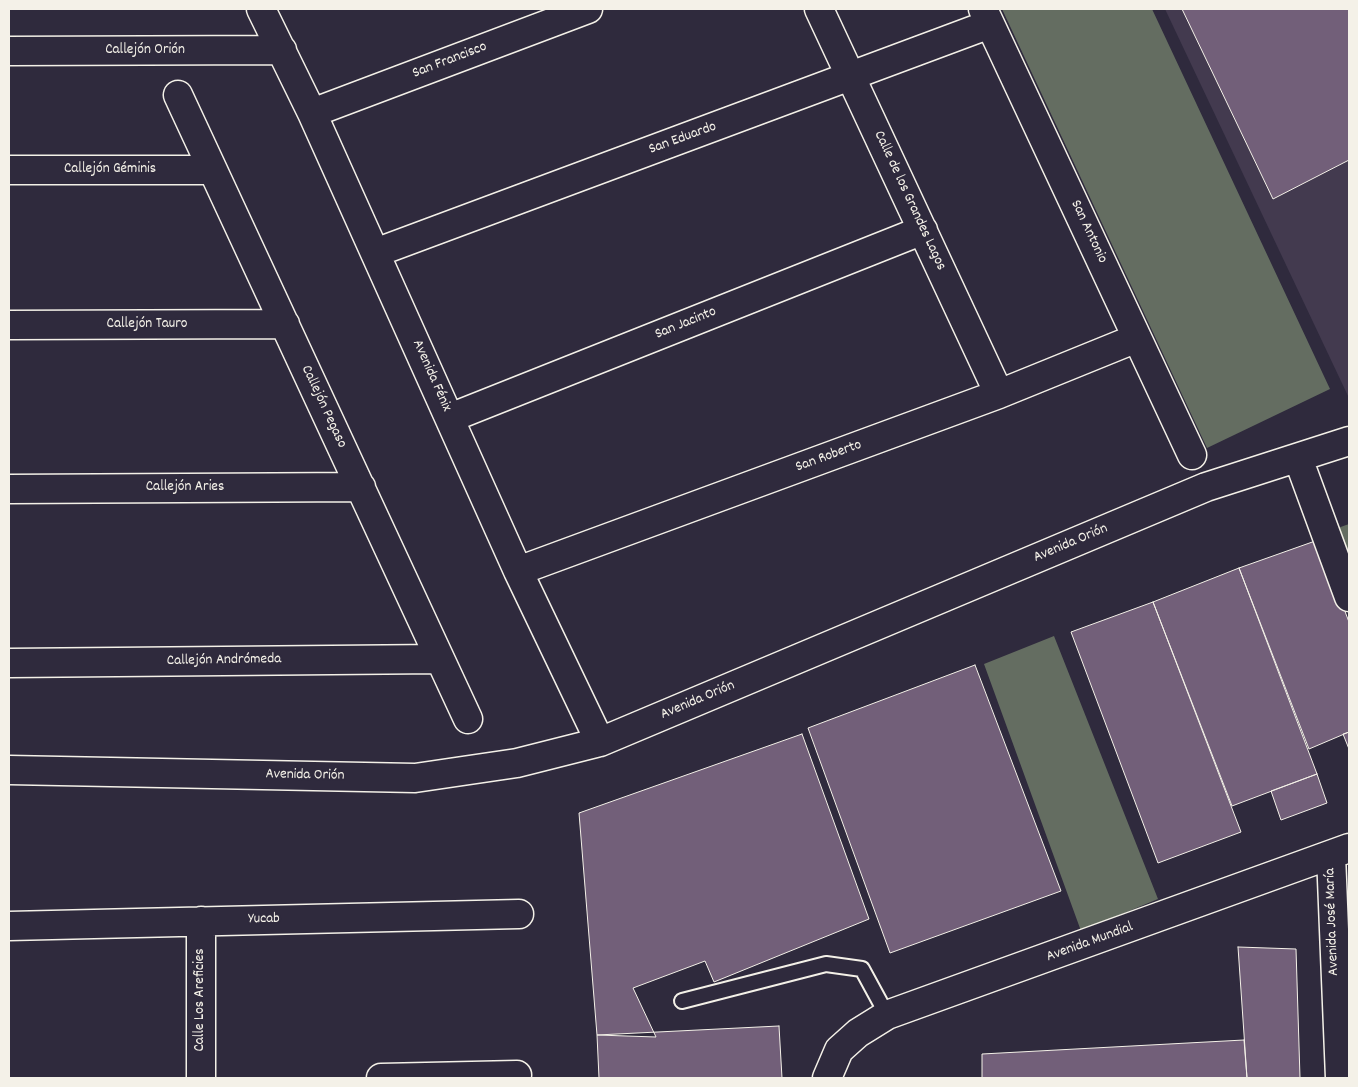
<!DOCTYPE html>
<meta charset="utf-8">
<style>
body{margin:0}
#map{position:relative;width:1358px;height:1087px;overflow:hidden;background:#2f2a3d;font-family:Dekko,sans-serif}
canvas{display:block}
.frame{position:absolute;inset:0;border:10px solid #f4f1e8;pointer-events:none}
</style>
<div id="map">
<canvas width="1358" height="1087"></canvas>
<div class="frame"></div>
</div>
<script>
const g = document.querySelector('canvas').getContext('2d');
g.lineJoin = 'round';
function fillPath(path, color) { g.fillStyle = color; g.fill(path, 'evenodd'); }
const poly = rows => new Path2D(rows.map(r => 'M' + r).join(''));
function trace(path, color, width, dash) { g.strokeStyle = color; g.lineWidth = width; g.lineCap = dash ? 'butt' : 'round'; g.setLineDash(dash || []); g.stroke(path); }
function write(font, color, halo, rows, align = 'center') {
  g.font = font + ' Dekko,sans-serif'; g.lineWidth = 4; g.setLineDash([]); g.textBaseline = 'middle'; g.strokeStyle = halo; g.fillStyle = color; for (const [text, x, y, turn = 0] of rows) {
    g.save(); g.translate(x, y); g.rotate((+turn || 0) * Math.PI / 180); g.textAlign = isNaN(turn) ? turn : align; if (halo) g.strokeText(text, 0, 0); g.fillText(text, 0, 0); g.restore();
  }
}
fillPath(poly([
 [1165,9,1349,9,1349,398]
]), '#433a4f');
fillPath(poly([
 [1002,9,1152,9,1330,389,1207,448],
 [1349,524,1349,567,1335,529],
 [1054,636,1158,899,1081,931,984,664]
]), '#646d61');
const building = poly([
 [1182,9,1349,9,1349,160,1273,199,1182,9],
 [1318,540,1349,622,1349,732,1309,749,1239,568,1318,540],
 [1239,568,1317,774,1232,806,1153,602,1239,568],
 [1153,602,1241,832,1158,863,1071,632,1153,602],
 [975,665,1061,891,890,953,808,728,975,665],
 [1349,732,1349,749,1343,734,1349,732],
 [802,734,869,919,714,982,705,961,633,988,656,1037,597,1035,579,813,802,734],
 [1317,774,1327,803,1281,820,1271,791,1317,774],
 [1238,947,1296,949,1300,1078,1247,1078,1238,947],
 [779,1026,782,1078,599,1078,597,1035,779,1026],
 [1244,1040,1247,1078,982,1078,982,1054,1244,1040]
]);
fillPath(building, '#725f79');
trace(building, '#f4f1e8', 1);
const service = poly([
 [682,1001,826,964,862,969,887,1015]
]);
const minor = poly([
 [261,9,312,113,518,571,600,742],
 [819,9,999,394],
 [983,9,1192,455],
 [9,51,282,50],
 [178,95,468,719],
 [312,113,588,9],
 [9,170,212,170],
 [375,253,990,24],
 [9,325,285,324],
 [450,418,923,230],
 [1298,458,1349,597],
 [9,489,361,487],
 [518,571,999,394,1137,338],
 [9,663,439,659],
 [9,770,415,778,517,763,600,742,1206,487,1349,441],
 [1331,855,1340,1078],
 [201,921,201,1078],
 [9,926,519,914],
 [381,1078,517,1075],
 [827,1078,839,1050,858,1033,887,1015,1349,848]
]);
trace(service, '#f4f1e8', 18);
trace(minor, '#f4f1e8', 31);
trace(service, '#2f2a3d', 14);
trace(minor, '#2f2a3d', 28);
write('15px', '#f4f1e8', '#2f2a3d', [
 ["Callejón Orión",145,51],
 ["San Francisco",450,61,-21],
 ["San Eduardo",683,139,-20],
 ["Callejón Géminis",110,170],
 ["Calle de los Grandes Lagos",909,201,65],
 ["San Antonio",1088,232,65],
 ["San Jacinto",686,324,-22],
 ["Callejón Tauro",147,325],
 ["Avenida Fénix",431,376,66],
 ["Callejón Pegaso",323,407,65],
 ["San Roberto",829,457,-20],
 ["Callejón Aries",185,488],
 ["Avenida Orión",1071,544,-23],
 ["Callejón Andrómeda",224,661,-1],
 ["Avenida Orión",698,701,-23],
 ["Avenida Orión",305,776,1],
 ["Yucab",264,920,-1],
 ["Avenida José María",1333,922,-92],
 ["Avenida Mundial",1090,943,-20],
 ["Calle Los Areficies",201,1000,-90]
]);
</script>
